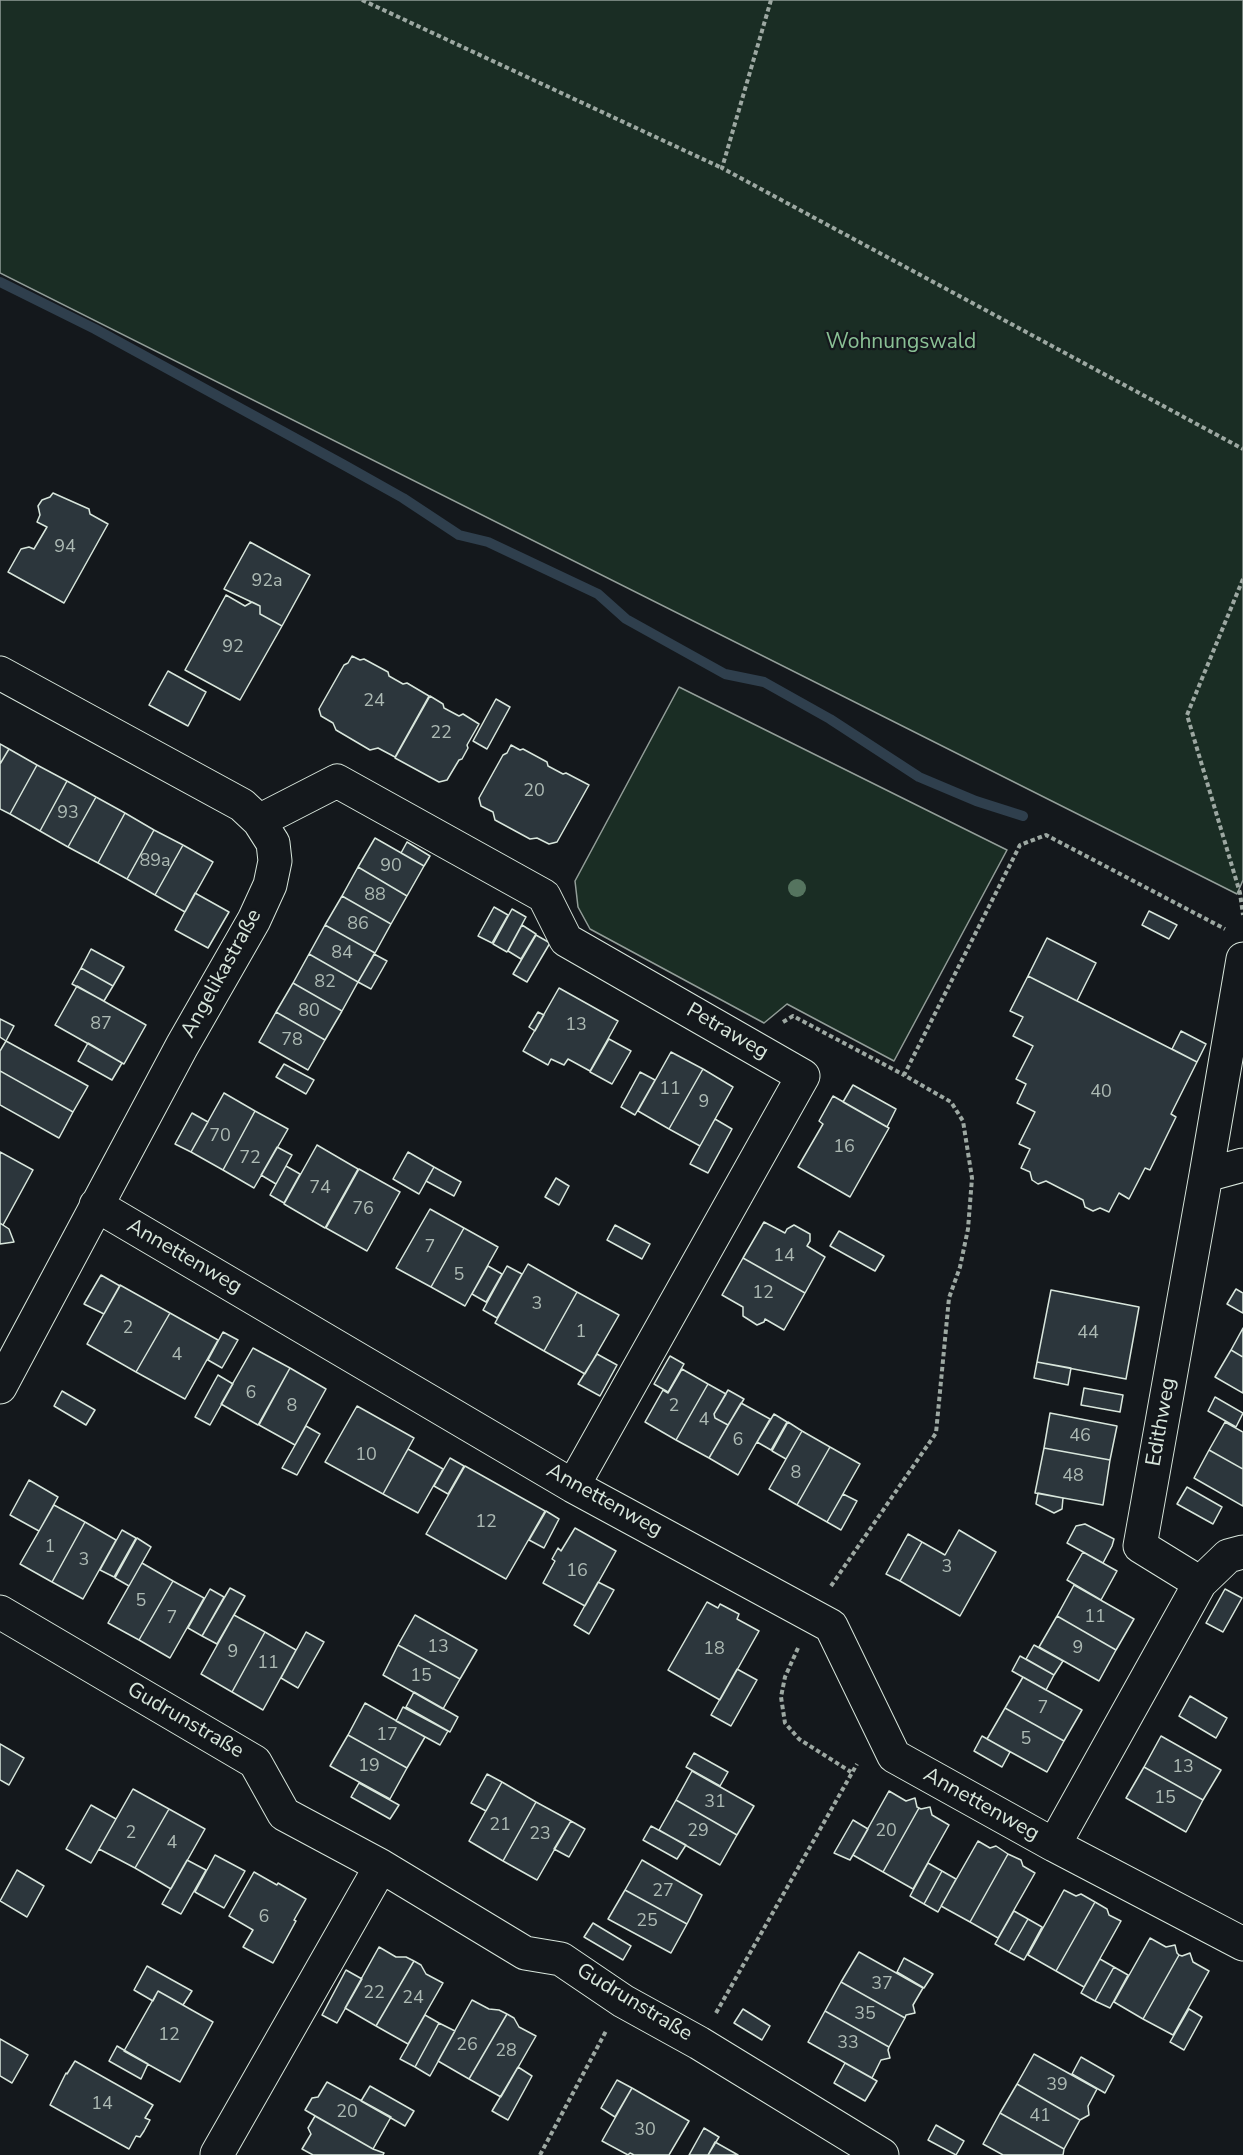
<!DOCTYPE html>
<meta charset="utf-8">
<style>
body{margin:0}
canvas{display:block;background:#14181c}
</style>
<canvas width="1243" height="2155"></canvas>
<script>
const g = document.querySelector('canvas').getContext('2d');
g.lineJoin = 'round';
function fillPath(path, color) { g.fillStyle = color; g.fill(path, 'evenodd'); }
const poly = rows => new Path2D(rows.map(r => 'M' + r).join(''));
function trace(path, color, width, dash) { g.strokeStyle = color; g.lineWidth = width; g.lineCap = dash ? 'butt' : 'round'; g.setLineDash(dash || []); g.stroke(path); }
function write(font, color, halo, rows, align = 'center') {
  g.font = font + ' "Nunito Sans",sans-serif'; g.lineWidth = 4.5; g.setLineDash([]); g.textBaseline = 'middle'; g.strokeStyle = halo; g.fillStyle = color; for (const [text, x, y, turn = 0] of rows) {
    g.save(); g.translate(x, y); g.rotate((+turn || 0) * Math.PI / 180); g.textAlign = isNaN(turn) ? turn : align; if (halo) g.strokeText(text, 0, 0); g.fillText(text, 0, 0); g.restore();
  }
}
const green = poly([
 [0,0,1243,0,1243,880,1237,894,0,273,0,0],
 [679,687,1007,850,894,1061,787,1004,764,1023,590,929,578,907,575,881,679,687]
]);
fillPath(green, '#1a2d24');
trace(green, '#939e99', 1.5);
trace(poly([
 [0,282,95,329,344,465,403,498,459,535,488,542,598,594,626,619,725,674,764,682,830,719,919,777,976,801,1023,816]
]), '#2f3f4d', 10);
const building = poly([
 [53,493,89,509,90,514,108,524,64,603,8,572,21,549,29,547,34,549,47,527,37,522,40,515,38,506,42,500,50,497,53,493],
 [250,542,310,575,282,626,260,614,260,606,224,589,250,542],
 [226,595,245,606,252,602,260,606,260,614,282,626,240,700,185,670,226,595],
 [352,656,360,660,364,659,388,672,389,676,403,684,407,683,429,696,395,757,378,748,370,750,336,730,333,723,321,716,319,709,344,665,348,663,352,656],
 [168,671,206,692,188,726,149,705,168,671],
 [430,696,443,704,444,708,459,716,463,714,479,724,467,745,468,748,462,759,459,760,447,780,439,782,395,758,430,696],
 [496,699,510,707,487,749,473,741,496,699],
 [0,744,9,749,0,764,0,744],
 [511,745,520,750,523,749,547,762,548,766,563,774,566,773,589,785,557,842,549,844,537,838,530,839,495,820,493,812,481,806,479,798,503,755,507,753,511,745],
 [9,749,37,765,10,814,0,809,0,764,9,749],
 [37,765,67,781,40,831,10,814,37,765],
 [67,781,96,797,68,847,40,831,67,781],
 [96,797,125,813,98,863,68,847,96,797],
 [125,813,154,830,127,879,98,863,125,813],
 [154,830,183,845,155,895,127,879,154,830],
 [375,838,424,866,407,896,358,867,375,838],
 [407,842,430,856,424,866,401,853,407,842],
 [183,845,213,862,185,912,155,895,183,845],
 [358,867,407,896,391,924,342,896,358,867],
 [195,893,229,912,208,948,175,930,195,893],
 [342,896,391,924,375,953,325,925,342,896],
 [494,907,508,915,492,943,478,936,494,907],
 [512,909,526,917,507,952,493,944,512,909],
 [1149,911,1177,925,1169,939,1142,925,1149,911],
 [325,925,375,953,358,982,309,954,325,925],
 [522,925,536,934,521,959,508,951,522,925],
 [536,935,550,943,527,982,513,974,536,935],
 [1047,938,1096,963,1077,1001,1028,976,1047,938],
 [91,949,124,967,113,986,81,968,91,949],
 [309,954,358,982,342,1011,293,983,309,954],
 [374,954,387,961,371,989,358,982,374,954],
 [81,968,113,986,104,1001,72,984,81,968],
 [1028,976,1197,1062,1171,1114,1176,1117,1150,1170,1145,1168,1129,1199,1119,1193,1109,1212,1100,1208,1093,1211,1085,1207,1083,1200,1046,1181,1038,1184,1032,1180,1030,1172,1021,1168,1030,1149,1019,1144,1035,1112,1017,1103,1026,1084,1016,1079,1033,1046,1013,1036,1023,1017,1010,1011,1028,976],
 [293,983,342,1011,325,1040,276,1012,293,983],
 [77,986,146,1025,124,1064,55,1025,77,986],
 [559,988,618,1021,590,1071,568,1059,564,1065,551,1059,548,1065,523,1051,559,988],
 [276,1012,325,1040,308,1070,259,1042,276,1012],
 [538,1012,544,1015,535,1031,529,1027,538,1012],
 [0,1019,14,1026,6,1041,0,1037,0,1019],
 [1181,1031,1206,1044,1197,1062,1172,1049,1181,1031],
 [609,1039,631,1051,612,1084,590,1072,609,1039],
 [6,1041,88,1086,73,1112,0,1071,0,1051,6,1041],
 [88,1043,122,1063,112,1080,78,1061,88,1043],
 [671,1052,703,1069,669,1129,638,1111,671,1052],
 [284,1064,314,1080,306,1094,276,1077,284,1064],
 [703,1069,733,1087,700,1146,669,1129,703,1069],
 [0,1071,73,1112,59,1138,0,1105,0,1071],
 [640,1072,655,1080,635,1115,621,1107,640,1072],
 [853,1085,896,1109,887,1127,843,1102,853,1085],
 [224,1093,255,1111,223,1170,191,1152,224,1093],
 [833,1096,889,1128,850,1197,798,1167,823,1124,819,1121,833,1096],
 [255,1111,288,1129,254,1188,223,1170,255,1111],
 [192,1113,208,1122,191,1152,175,1144,192,1113],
 [715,1119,732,1129,708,1173,690,1164,715,1119],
 [317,1145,358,1169,325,1228,284,1204,317,1145],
 [277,1147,292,1155,276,1184,261,1175,277,1147],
 [0,1152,33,1170,3,1225,0,1223,0,1152],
 [408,1152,434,1167,419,1194,393,1179,408,1152],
 [286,1166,300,1174,284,1203,270,1195,286,1166],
 [434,1167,461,1182,454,1196,426,1181,434,1167],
 [359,1169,400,1192,367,1251,326,1228,359,1169],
 [556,1178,569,1186,559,1205,545,1197,556,1178],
 [430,1209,464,1228,431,1287,396,1268,430,1209],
 [764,1222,785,1233,787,1229,794,1225,810,1234,810,1241,807,1246,825,1257,805,1293,743,1258,764,1222],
 [0,1223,9,1229,14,1242,0,1244,0,1223],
 [615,1225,650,1244,642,1259,607,1240,615,1225],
 [464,1228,498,1247,465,1306,431,1287,464,1228],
 [839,1231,884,1256,875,1271,830,1246,839,1231],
 [743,1258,805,1293,784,1330,765,1319,764,1322,757,1325,743,1316,743,1307,722,1295,743,1258],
 [528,1264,577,1292,544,1351,495,1323,528,1264],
 [488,1266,502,1274,486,1302,472,1294,488,1266],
 [507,1266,522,1274,497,1318,483,1310,507,1266],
 [101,1275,120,1286,104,1314,84,1304,101,1275],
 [120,1285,170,1313,136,1372,87,1344,120,1285],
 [1236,1289,1243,1293,1243,1313,1227,1304,1236,1289],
 [1051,1290,1139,1307,1126,1379,1037,1362,1051,1290],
 [577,1292,619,1315,585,1374,544,1351,577,1292],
 [170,1313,218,1340,185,1399,136,1372,170,1313],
 [1243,1328,1243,1357,1231,1350,1243,1328],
 [223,1332,238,1340,222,1368,208,1360,223,1332],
 [253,1348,290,1368,258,1425,221,1404,253,1348],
 [1231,1350,1243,1357,1243,1393,1215,1377,1231,1350],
 [597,1354,617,1365,600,1396,578,1384,597,1354],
 [670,1356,684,1364,668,1392,654,1384,670,1356],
 [1037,1362,1071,1368,1068,1385,1034,1378,1037,1362],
 [290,1368,326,1389,295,1445,259,1425,290,1368],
 [682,1369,708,1384,676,1440,645,1422,663,1390,668,1393,682,1369],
 [218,1375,233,1384,210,1425,195,1417,218,1375],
 [708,1384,726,1394,714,1414,715,1418,728,1425,709,1458,676,1440,708,1384],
 [1084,1388,1123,1395,1120,1412,1081,1405,1084,1388],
 [728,1390,744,1399,728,1425,715,1418,714,1414,728,1390],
 [62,1391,95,1410,86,1425,54,1406,62,1391],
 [1215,1397,1243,1413,1236,1427,1208,1411,1215,1397],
 [741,1403,770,1419,738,1475,709,1458,741,1403],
 [357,1406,414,1438,383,1494,325,1462,357,1406],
 [1050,1413,1117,1426,1110,1460,1044,1448,1050,1413],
 [774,1414,787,1422,771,1450,757,1442,774,1414],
 [788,1422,802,1431,786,1459,772,1451,788,1422],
 [1225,1422,1243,1432,1243,1469,1209,1450,1225,1422],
 [306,1426,320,1434,297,1475,282,1468,306,1426],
 [802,1431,830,1447,797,1505,769,1489,802,1431],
 [830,1447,860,1464,827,1522,797,1505,830,1447],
 [1044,1448,1110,1460,1103,1505,1035,1493,1044,1448],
 [408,1449,443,1469,418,1513,383,1494,408,1449],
 [1209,1450,1243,1469,1243,1506,1194,1478,1209,1450],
 [450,1458,464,1466,448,1494,434,1486,450,1458],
 [465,1466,545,1511,506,1579,426,1534,465,1466],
 [29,1480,58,1497,39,1531,10,1515,29,1480],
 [1187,1487,1222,1507,1213,1524,1177,1504,1187,1487],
 [1038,1493,1063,1498,1062,1509,1054,1513,1036,1504,1038,1493],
 [843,1494,857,1501,841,1530,827,1522,843,1494],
 [54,1505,85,1522,52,1582,20,1564,54,1505],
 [546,1511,559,1519,544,1548,529,1540,546,1511],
 [85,1522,116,1540,83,1599,52,1582,85,1522],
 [1085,1524,1114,1539,1112,1546,1103,1563,1067,1543,1076,1526,1085,1524],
 [575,1528,616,1551,585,1606,543,1583,555,1561,552,1559,558,1548,561,1551,575,1528],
 [122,1530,136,1538,114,1577,100,1570,122,1530],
 [959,1530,996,1552,960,1616,900,1581,922,1542,945,1555,959,1530],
 [908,1534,922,1542,900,1581,886,1574,908,1534],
 [137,1538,151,1547,129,1586,115,1578,137,1538],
 [1083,1552,1117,1571,1101,1600,1067,1580,1083,1552],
 [142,1563,173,1581,139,1640,108,1623,142,1563],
 [173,1581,204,1598,170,1658,139,1640,173,1581],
 [598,1582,614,1590,589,1634,574,1625,598,1582],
 [1074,1585,1134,1619,1116,1650,1057,1616,1074,1585],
 [230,1588,245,1596,217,1644,202,1636,230,1588],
 [210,1589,224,1597,202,1636,188,1628,210,1589],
 [1225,1589,1242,1598,1223,1632,1206,1623,1225,1589],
 [707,1602,718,1608,720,1604,739,1614,737,1619,759,1631,720,1700,668,1670,707,1602],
 [234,1615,265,1632,232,1692,201,1674,234,1615],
 [415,1615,477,1650,460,1679,398,1645,415,1615],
 [1057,1616,1116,1650,1099,1681,1039,1647,1057,1616],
 [265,1632,296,1650,263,1710,232,1692,265,1632],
 [306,1632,324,1642,298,1688,281,1678,306,1632],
 [398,1645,460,1679,443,1709,383,1675,398,1645],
 [1034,1645,1063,1661,1054,1675,1026,1659,1034,1645],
 [1020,1656,1054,1675,1046,1690,1012,1671,1020,1656],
 [737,1669,757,1680,731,1726,711,1715,737,1669],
 [1023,1677,1082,1710,1064,1741,1005,1708,1023,1677],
 [414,1692,458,1717,450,1732,406,1707,414,1692],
 [1190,1696,1227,1718,1216,1738,1179,1716,1190,1696],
 [365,1703,425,1737,407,1768,348,1735,365,1703],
 [403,1707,448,1731,440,1745,396,1721,403,1707],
 [1005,1708,1064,1741,1047,1772,987,1739,1005,1708],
 [348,1735,407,1768,390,1799,330,1766,348,1735],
 [982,1736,1010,1752,1002,1767,974,1751,982,1736],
 [1161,1736,1221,1770,1203,1800,1144,1767,1161,1736],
 [0,1744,24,1758,9,1785,0,1780,0,1744],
 [694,1753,728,1772,720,1786,686,1767,694,1753],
 [1144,1767,1203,1800,1186,1832,1126,1798,1144,1767],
 [692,1771,754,1806,737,1835,676,1800,692,1771],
 [487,1774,502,1782,486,1811,471,1803,487,1774],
 [502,1782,536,1802,503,1861,469,1841,502,1782],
 [359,1783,399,1805,390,1819,351,1797,359,1783],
 [133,1789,169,1809,135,1868,99,1849,133,1789],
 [889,1791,906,1801,915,1798,917,1807,919,1808,883,1872,853,1855,889,1791],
 [676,1800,737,1835,720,1865,659,1830,676,1800],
 [536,1802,571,1821,537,1880,503,1861,536,1802],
 [91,1805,116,1819,91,1863,66,1849,91,1805],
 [930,1807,932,1815,949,1825,913,1889,883,1872,919,1808,921,1809,930,1807],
 [169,1809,205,1829,171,1889,135,1868,169,1809],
 [853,1820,868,1829,850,1860,834,1853,853,1820],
 [571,1821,585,1829,569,1857,554,1849,571,1821],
 [651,1826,686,1845,677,1859,643,1840,651,1826],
 [978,1841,990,1848,996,1846,1008,1854,970,1922,941,1906,978,1841],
 [1008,1854,1021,1860,1023,1866,1035,1873,998,1938,970,1922,1008,1854],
 [215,1855,245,1871,224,1908,195,1892,215,1855],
 [187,1860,206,1870,181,1914,162,1904,187,1860],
 [642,1860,702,1895,687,1924,625,1890,642,1860],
 [928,1863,942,1871,924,1904,910,1896,928,1863],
 [17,1870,44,1886,27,1917,0,1901,17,1870],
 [942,1871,956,1879,938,1912,924,1904,942,1871],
 [254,1872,277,1885,278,1883,306,1899,294,1920,296,1921,273,1963,243,1947,253,1930,229,1916,254,1872],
 [625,1890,687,1924,671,1953,608,1919,625,1890],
 [1064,1890,1076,1896,1081,1894,1095,1902,1056,1971,1028,1955,1064,1890],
 [1095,1902,1107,1909,1109,1915,1121,1921,1084,1987,1056,1971,1095,1902],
 [1014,1911,1028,1919,1009,1952,995,1944,1014,1911],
 [1028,1919,1042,1927,1024,1960,1009,1952,1028,1919],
 [593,1923,631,1946,623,1960,584,1937,593,1923],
 [1150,1938,1166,1947,1175,1945,1177,1953,1179,1955,1143,2019,1114,2002,1150,1938],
 [379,1947,396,1957,406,1957,414,1961,376,2026,345,2008,379,1947],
 [859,1952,923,1988,913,2005,915,2013,906,2015,905,2018,841,1982,859,1952],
 [1190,1953,1193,1962,1209,1971,1173,2035,1143,2019,1179,1955,1182,1956,1190,1953],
 [904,1958,933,1974,924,1988,897,1972,904,1958],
 [1100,1959,1114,1967,1095,2001,1081,1993,1100,1959],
 [414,1961,421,1965,426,1974,443,1983,408,2044,376,2026,414,1961],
 [147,1966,192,1991,183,2005,158,1991,153,2001,134,1990,147,1966],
 [1114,1967,1128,1975,1110,2008,1095,2001,1114,1967],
 [346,1970,362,1979,337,2023,322,2015,346,1970],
 [841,1982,905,2018,889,2047,825,2011,841,1982],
 [158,1991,213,2022,180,2082,124,2051,158,1991],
 [472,2000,489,2009,499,2010,507,2014,469,2079,438,2061,472,2000],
 [743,2009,770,2026,762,2040,734,2023,743,2009],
 [1189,2009,1202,2017,1184,2050,1170,2042,1189,2009],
 [825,2011,889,2047,888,2050,890,2058,881,2060,872,2078,808,2042,825,2011],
 [507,2014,514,2018,519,2027,536,2036,501,2097,469,2079,507,2014],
 [425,2015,439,2023,415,2067,400,2059,425,2015],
 [439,2023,455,2031,430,2076,415,2067,439,2023],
 [0,2039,28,2055,12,2083,0,2076,0,2039],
 [117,2046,148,2064,141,2079,109,2061,117,2046],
 [1034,2054,1097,2089,1088,2106,1089,2115,1080,2120,1017,2084,1034,2054],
 [1081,2057,1114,2076,1105,2093,1072,2074,1081,2057],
 [75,2061,153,2105,145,2118,150,2120,144,2131,140,2137,136,2136,129,2149,50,2105,66,2073,67,2074,75,2061],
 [845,2063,877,2081,865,2101,834,2083,845,2063],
 [518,2067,532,2076,508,2120,492,2111,518,2067],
 [617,2080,632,2088,615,2117,601,2108,617,2080],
 [327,2082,391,2117,373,2149,305,2110,312,2098,318,2097,327,2082],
 [1017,2084,1080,2120,1064,2149,1000,2113,1017,2084],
 [370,2086,414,2111,405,2126,361,2101,370,2086],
 [632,2088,689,2121,669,2155,634,2155,630,2153,628,2155,602,2141,632,2088],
 [1000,2113,1064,2149,1063,2155,1003,2155,983,2144,1000,2113],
 [315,2116,373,2149,384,2153,383,2155,313,2155,302,2149,311,2134,308,2128,315,2116],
 [936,2125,964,2141,956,2155,928,2140,936,2125],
 [704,2128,719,2137,708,2155,689,2155,704,2128],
 [715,2142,738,2155,708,2155,715,2142]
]);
fillPath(building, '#2c363c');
trace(building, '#d8e6dc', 1.5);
const minor = poly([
 [0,673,242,805,259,821,273,843,275,861,270,885,254,920,182,1046,0,1387],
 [259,821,337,781,544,896,566,940,803,1076,573,1486],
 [1243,1165,1206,1175,1140,1546,1200,1583,1228,1556,1243,1552],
 [1206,1175,1243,959],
 [96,1205,573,1486,831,1626,894,1756,1054,1845,1243,1944],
 [0,1612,255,1762,284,1814,381,1866,525,1953,561,1959,623,2001,699,2043,882,2155],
 [1054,1845,1200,1583],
 [217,2154,381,1866]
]);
trace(minor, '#d8e6dc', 35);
trace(poly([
 [362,0,722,168],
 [771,0,722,168,1243,449],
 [1243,579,1187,715,1240,893,1243,915],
 [783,1022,793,1016,904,1075],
 [831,1586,936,1433,949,1298,960,1267,968,1229,972,1178,963,1121,951,1102,904,1075,1020,845,1046,835,1225,929],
 [798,1648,785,1677,781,1697,785,1723,799,1739,851,1772],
 [716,2013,857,1764],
 [540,2155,606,2031]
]), '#9da8a2', 4, [4.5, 3]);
trace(minor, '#14181c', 33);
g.fillStyle = '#55745f';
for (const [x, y] of [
 [797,888]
]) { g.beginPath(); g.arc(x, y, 9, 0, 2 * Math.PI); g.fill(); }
write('18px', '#adbab4', null, [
 ["94",65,548],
 ["92a",267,582],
 ["92",233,648],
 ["24",374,702],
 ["22",441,734],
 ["20",534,792],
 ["93",68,814],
 ["89a",155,862],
 ["90",391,867],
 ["88",375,896],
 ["86",358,925],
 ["84",342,954],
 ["82",325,983],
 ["80",309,1012],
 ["87",101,1025],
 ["13",576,1026],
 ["78",292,1041],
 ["11",670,1090],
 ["40",1101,1093],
 ["9",704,1103],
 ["70",220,1137],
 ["16",844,1148],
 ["72",250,1159],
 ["74",320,1189],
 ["76",363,1210],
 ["7",430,1248],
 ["14",784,1257],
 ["5",459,1276],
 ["12",763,1294],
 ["3",537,1305],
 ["2",128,1329],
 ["1",581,1333],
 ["44",1088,1334],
 ["4",177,1356],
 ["6",251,1394],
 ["8",292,1407],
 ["2",674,1407],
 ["4",704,1421],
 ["46",1080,1437],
 ["6",738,1441],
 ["10",366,1456],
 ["8",796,1474],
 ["48",1073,1477],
 ["12",486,1523],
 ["1",50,1548],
 ["3",84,1561],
 ["3",947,1568],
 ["16",577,1572],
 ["5",141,1602],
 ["11",1095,1618],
 ["7",172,1619],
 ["13",438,1648],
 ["9",1078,1649],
 ["18",714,1650],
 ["9",233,1653],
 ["11",268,1664],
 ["15",421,1677],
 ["7",1043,1709],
 ["17",387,1736],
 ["5",1026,1740],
 ["19",369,1767],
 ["13",1183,1768],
 ["15",1165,1799],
 ["31",715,1803],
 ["21",500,1826],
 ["29",698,1832],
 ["20",886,1832],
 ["2",131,1834],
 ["23",540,1835],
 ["4",172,1844],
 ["27",663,1892],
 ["6",264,1918],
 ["25",647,1922],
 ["37",882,1985],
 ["22",374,1994],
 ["24",413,1999],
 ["35",865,2015],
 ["12",169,2036],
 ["33",848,2044],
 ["26",467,2046],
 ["28",506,2052],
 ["39",1057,2086],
 ["14",102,2105],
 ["20",347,2113],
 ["41",1040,2117],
 ["30",645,2131]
]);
write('21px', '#8ac095', '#14181c', [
 ["Wohnungswald",901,343]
]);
write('21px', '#d8e6dc', '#14181c', [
 ["Angelikastraße",222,974,-61],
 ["Petraweg",727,1032,30],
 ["Annettenweg",184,1257,30],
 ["Edithweg",1162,1422,-80],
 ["Annettenweg",604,1501,29],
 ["Gudrunstraße",185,1721,30],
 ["Annettenweg",981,1805,29],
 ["Gudrunstraße",634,2003,31]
]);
</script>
